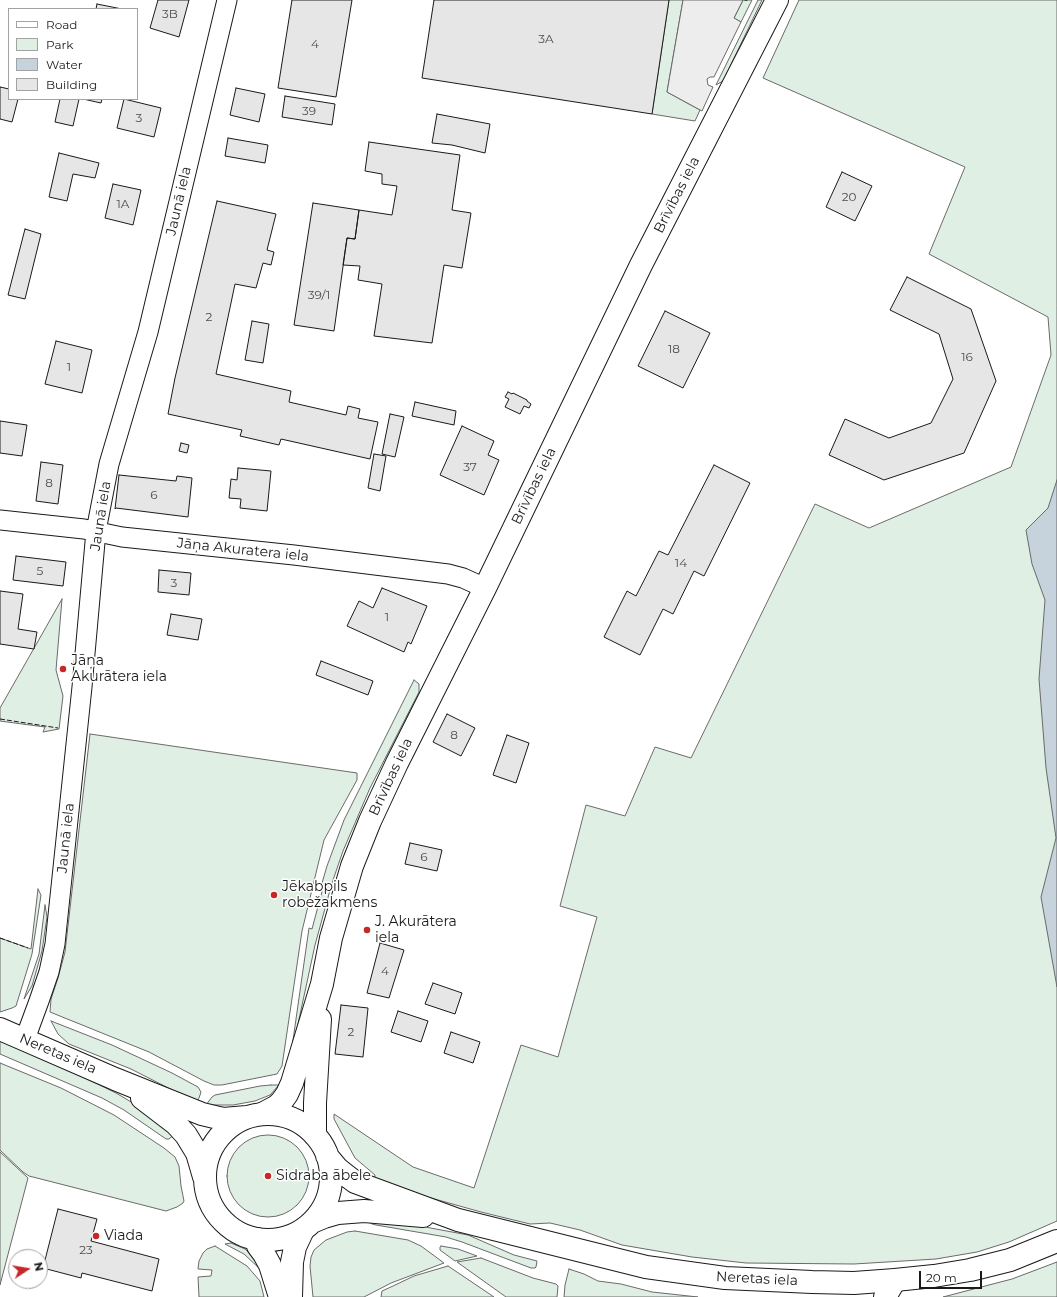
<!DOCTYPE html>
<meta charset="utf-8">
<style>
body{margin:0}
#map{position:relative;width:1057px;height:1297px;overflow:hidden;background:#fff;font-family:Montserrat,sans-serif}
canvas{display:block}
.legend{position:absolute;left:8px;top:8px;width:130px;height:92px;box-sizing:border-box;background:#fff;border:1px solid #a3a3a3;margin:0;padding:5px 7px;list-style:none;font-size:12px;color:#1a1a1a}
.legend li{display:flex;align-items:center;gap:8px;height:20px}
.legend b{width:20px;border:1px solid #a3a3a3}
.north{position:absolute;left:8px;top:1249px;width:40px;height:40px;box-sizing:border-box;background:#fff;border:1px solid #a3a3a3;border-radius:50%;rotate:78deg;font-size:11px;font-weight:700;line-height:16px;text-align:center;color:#1a1a1a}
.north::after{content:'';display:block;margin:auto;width:14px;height:18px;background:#c62828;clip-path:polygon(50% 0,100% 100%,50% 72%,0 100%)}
.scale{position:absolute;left:919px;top:1271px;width:63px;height:18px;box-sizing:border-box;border:2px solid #1a1a1a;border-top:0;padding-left:5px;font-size:12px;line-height:14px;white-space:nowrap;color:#1a1a1a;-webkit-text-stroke:3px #fff;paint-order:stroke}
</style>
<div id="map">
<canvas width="1057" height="1297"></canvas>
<ul class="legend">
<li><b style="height:5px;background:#fff"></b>Road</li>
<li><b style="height:11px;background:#e0efe3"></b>Park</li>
<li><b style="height:11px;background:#c6d2dc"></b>Water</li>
<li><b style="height:11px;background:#e6e6e6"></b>Building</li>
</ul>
<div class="north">N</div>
<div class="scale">20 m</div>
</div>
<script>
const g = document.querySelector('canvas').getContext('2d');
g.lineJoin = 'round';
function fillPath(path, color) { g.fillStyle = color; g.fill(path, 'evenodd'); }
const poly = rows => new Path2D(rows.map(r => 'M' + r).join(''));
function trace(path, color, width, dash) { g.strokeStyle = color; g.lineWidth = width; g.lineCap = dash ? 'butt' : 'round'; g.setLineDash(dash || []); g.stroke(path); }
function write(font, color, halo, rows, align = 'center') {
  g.font = font + ' Montserrat,sans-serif'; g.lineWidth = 3; g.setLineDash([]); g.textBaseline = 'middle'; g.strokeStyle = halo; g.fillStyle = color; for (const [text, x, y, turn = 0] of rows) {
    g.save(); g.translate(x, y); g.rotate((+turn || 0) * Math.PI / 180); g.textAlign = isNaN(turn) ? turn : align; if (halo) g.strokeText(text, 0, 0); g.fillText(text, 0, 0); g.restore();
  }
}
const green = poly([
 [669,0,683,0,667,92,700,110,695,121,652,114,669,0],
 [743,0,752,0,741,22,734,18,743,0],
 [758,0,762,0,723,81,716,85,758,0],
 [799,0,1057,0,1057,1221,1009,1242,977,1252,936,1259,854,1264,746,1263,692,1257,622,1245,580,1230,550,1223,530,1224,481,1212,374,1182,375,1175,355,1158,334,1119,334,1114,413,1167,474,1188,521,1045,558,1057,597,917,560,906,586,805,625,816,655,747,691,758,815,504,869,528,1011,467,1051,355,1048,317,929,254,965,167,763,78,799,0],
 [62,599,56,670,63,696,59,729,43,732,45,727,0,721,0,708,62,599],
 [414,680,419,684,419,692,370,788,343,851,332,883,315,945,290,1061,309,928,312,929,324,884,322,883,327,866,344,820,414,680],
 [90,734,357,773,357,780,324,840,302,931,282,1066,277,1074,222,1085,214,1085,204,1081,149,1052,50,1012,51,999,58,978,65,952,90,734],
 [38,889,41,895,32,954,16,1006,12,1008,0,1012,0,938,31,949,38,889],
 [45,905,47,917,42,951,32,986,24,999,39,954,45,905],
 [51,1021,112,1045,172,1073,198,1087,201,1092,199,1098,197,1101,184,1096,131,1069,69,1044,58,1034,51,1021],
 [0,1041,79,1075,116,1093,138,1106,174,1135,169,1139,166,1139,124,1110,102,1098,0,1054,0,1041],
 [0,1063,61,1088,114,1115,164,1148,175,1157,179,1166,181,1186,184,1201,183,1203,177,1207,166,1211,29,1176,23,1172,0,1150,0,1063],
 [271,1085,279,1085,270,1095,255,1101,233,1105,206,1105,212,1097,215,1095,260,1086,271,1085],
 '227 1176a41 41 0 1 1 82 0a41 41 0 1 1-82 0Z',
 [0,1152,28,1178,0,1285,0,1152],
 [367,1220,420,1226,468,1235,514,1255,537,1261,536,1267,535,1268,531,1268,462,1242,446,1237,376,1225,372,1224,367,1220],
 [355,1231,408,1240,421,1246,444,1263,391,1283,364,1297,313,1297,310,1266,311,1257,314,1250,326,1240,347,1232,355,1231],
 [231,1243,245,1249,254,1257,261,1270,244,1254,225,1244,231,1243],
 [215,1246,247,1266,260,1281,264,1297,199,1297,198,1277,211,1276,212,1270,198,1269,199,1261,203,1253,207,1249,215,1246],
 [441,1246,458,1249,477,1256,455,1261,440,1250,440,1247,441,1246],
 [481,1258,533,1278,556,1284,558,1286,557,1297,506,1297,457,1262,481,1258],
 [1057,1262,1057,1297,943,1297,1012,1279,1057,1262],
 [448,1266,494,1297,381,1297,382,1291,393,1286,414,1276,448,1266],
 [569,1269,584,1274,598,1281,621,1284,652,1292,698,1297,564,1297,565,1285,569,1269]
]);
fillPath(green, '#e0efe3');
trace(green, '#6a6a6a', 1);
const parking = poly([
 [683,0,743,0,734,18,741,22,714,77,710,77,707,79,708,85,713,87,702,111,667,92,683,0]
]);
fillPath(parking, '#ededed');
trace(parking, '#6a6a6a', 1);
const water = poly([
 [1057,480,1057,987,1041,897,1056,838,1046,768,1039,679,1045,600,1032,564,1026,530,1048,508,1057,480]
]);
fillPath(water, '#c6d2dc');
trace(water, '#6a6a6a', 1);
const building = poly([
 [158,0,189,0,179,37,150,28,158,0],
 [292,0,352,0,336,97,278,88,292,0],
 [434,0,669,0,652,114,422,78,434,0],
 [97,4,122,9,96,9,97,4],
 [0,87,9,89,9,99,18,99,12,122,0,119,0,87],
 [236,88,265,94,259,122,230,115,236,88],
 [285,96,335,104,332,125,282,117,285,96],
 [60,99,79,99,73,126,55,122,60,99],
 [83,99,102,99,101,103,83,99],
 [124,99,161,108,154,137,117,128,124,99],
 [437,114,490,124,485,153,452,145,432,143,437,114],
 [228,138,268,145,265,163,225,156,228,138],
 [369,142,460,155,452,210,471,213,462,268,444,265,432,343,374,336,382,284,358,280,360,266,343,265,347,238,355,239,359,210,392,215,397,186,382,184,382,174,365,171,369,142],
 [59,153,99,163,95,178,73,174,67,201,49,197,59,153],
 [842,172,872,186,855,221,826,207,842,172],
 [113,184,141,190,133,225,105,218,113,184],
 [217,201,276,214,267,250,274,252,271,265,263,263,256,288,235,284,216,374,291,391,289,402,346,415,348,406,360,409,358,418,378,422,370,459,281,439,279,445,240,436,242,430,168,414,175,378,217,201],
 [313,203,359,210,355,239,347,238,334,331,294,325,313,203],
 [25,229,41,234,25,299,8,295,25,229],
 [907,277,971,309,996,381,964,453,884,480,829,455,845,419,889,438,931,423,953,379,939,334,890,310,907,277],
 [665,311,710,333,683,388,638,366,665,311],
 [252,321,269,324,263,363,245,360,252,321],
 [56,341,92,350,82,393,45,384,56,341],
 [508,392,512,394,513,393,527,400,527,401,531,404,529,408,524,406,520,414,505,407,509,399,505,397,508,392],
 [415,402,456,411,454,425,412,416,415,402],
 [390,414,404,417,395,457,382,454,390,414],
 [0,421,27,425,22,456,0,453,0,421],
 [462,426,494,441,488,455,499,460,484,495,440,475,462,426],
 [181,443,189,445,187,453,179,451,181,443],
 [374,454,386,456,380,491,368,488,374,454],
 [41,462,63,465,58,504,36,501,41,462],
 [714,465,750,483,704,576,694,571,673,614,663,609,640,655,604,637,627,591,636,596,659,551,668,555,714,465],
 [238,468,271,471,267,511,240,508,241,499,229,498,231,479,237,480,238,468],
 [119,475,176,481,177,476,192,478,188,517,116,508,115,509,119,475],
 [16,556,66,562,63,586,13,580,16,556],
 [159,570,191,573,189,595,158,592,159,570],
 [382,588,427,606,411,644,408,642,404,652,347,626,359,601,373,608,382,588],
 [0,591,23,594,18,629,37,632,34,649,0,644,0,591],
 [171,614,202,619,198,640,167,635,171,614],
 [321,661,373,681,368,695,316,675,321,661],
 [447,714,475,728,461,756,433,742,447,714],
 [507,735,529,743,516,783,493,775,507,735],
 [410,843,442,850,437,871,405,864,410,843],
 [380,943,404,950,389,998,367,993,380,943],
 [433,983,462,993,455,1014,425,1004,433,983],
 [341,1005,368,1008,363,1057,335,1054,341,1005],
 [398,1011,428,1021,421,1042,391,1032,398,1011],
 [451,1032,480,1042,473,1063,444,1053,451,1032],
 [58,1209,97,1219,91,1241,159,1259,152,1291,82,1273,81,1278,43,1268,58,1209]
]);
fillPath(building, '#e6e6e6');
trace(building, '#1a1a1a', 1);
const minor = poly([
 [0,520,84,529,122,537,294,555,448,574,463,578,485,588],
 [25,1039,39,1001,49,972,55,944,82,687,96,531,109,464,148,332,227,0]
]);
const tertiary = poly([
 [885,1297,895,1280]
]);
const secondary = poly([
 [262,1114,277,1106,282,1101,287,1094,292,1083,322,984,331,938,352,866,370,821,397,763,485,588,641,265,777,0],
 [315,1135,315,1103,320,1019],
 [257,1239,258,1246,264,1254,270,1265,280,1297],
 [291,1297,292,1262,295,1247,303,1230]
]);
const primary = poly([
 [0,1029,115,1079,202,1114,223,1119,247,1117],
 [142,1098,176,1124,186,1135,197,1153,204,1177],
 '205 1177a63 63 0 1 1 126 0a63 63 0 1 1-126 0Z',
 [327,1156,337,1168,347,1176,355,1182,458,1220,646,1267,725,1278,812,1282,854,1283,895,1280,934,1276,970,1270,1010,1260,1057,1241],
 [312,1222,324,1217,338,1213,364,1211,423,1216]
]);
trace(minor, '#1a1a1a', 21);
trace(tertiary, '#1a1a1a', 24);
trace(secondary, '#1a1a1a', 24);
trace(primary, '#1a1a1a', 24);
trace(minor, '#fff', 19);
trace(tertiary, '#fff', 22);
trace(secondary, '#fff', 22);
trace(primary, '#fff', 22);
trace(poly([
 [746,1,746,0]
]), '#2b5a34', 3, [2, 3]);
trace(poly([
 [0,719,58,728],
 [0,938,28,948]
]), '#1a1a1a', 1, [5, 2]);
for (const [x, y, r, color] of [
 [63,669,4,"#c62828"],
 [274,895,4,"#c62828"],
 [367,930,4,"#c62828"],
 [268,1176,4,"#c62828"],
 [96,1236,4,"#c62828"]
]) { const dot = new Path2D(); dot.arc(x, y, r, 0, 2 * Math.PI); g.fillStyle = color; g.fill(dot); trace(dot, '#fff', 1.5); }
write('12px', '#4d4d4d', null, [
 ["3B",170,14],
 ["3A",546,39],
 ["4",315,44],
 ["39",309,111],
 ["3",139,118],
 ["20",849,197],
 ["1A",123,204],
 ["39/1",319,295],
 ["2",209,317],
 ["18",674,349],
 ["16",967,357],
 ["1",69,367],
 ["37",470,467],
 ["8",49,483],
 ["6",154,495],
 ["14",681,563],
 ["5",40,571],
 ["3",174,583],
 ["1",387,617],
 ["8",454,735],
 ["6",424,857],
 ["4",385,971],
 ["2",351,1032],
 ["23",86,1250]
]);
write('14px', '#1a1a1a', '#fff', [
 ["Brīvības iela",677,195,-63],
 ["Jaunā iela",179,201,-77],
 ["Brīvības iela",534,486,-64],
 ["Jaunā iela",101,516,-81],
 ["Jāņa Akuratera iela",243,550,6],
 ["Brīvības iela",391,777,-65],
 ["Jaunā iela",66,838,-84],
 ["Neretas iela",58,1054,23],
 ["Neretas iela",757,1279,3]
]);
write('14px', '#1a1a1a', '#fff', [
 ["Jāņa",71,661],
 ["Akurātera iela",71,677],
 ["Jēkabpils",282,887],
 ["robežakmens",282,903],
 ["J. Akurātera",375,922],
 ["iela",375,938],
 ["Sidraba ābele",276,1176],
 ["Viada",104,1236]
], 'left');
</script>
